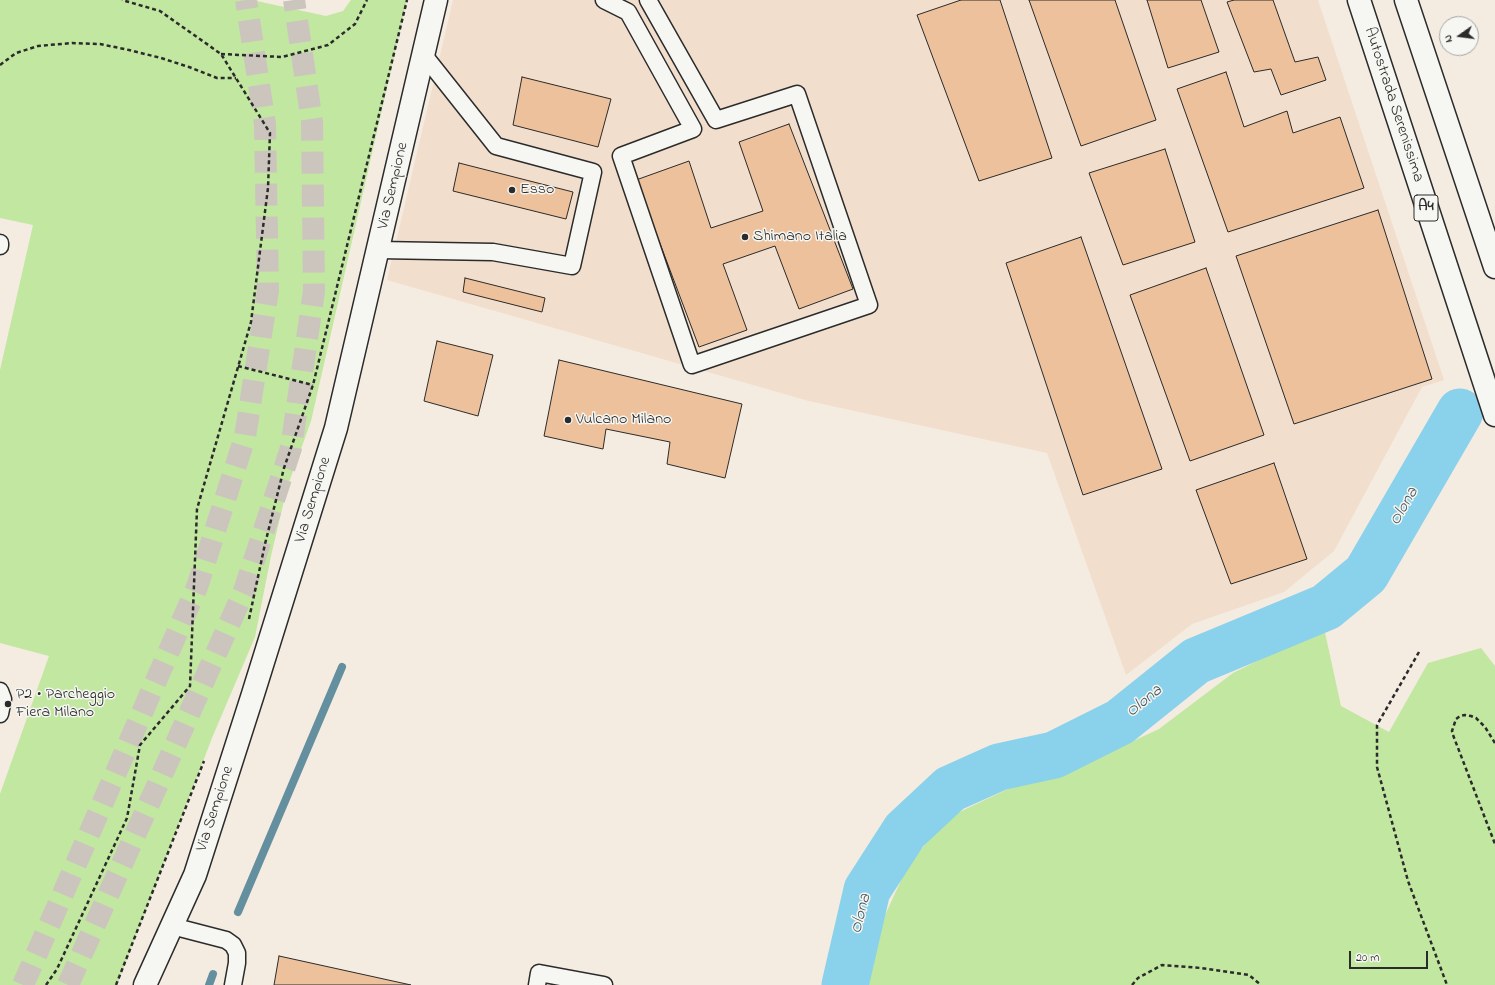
<!DOCTYPE html>
<meta charset="utf-8">
<style>
body{margin:0}
#map{position:relative;width:1495px;height:985px;overflow:hidden;background:#f4ebe1;font-family:"Indie Flower",sans-serif}
canvas{display:block}
.north{position:absolute;left:1439px;top:16px;width:40px;height:40px;box-sizing:border-box;background:#f6f6f2;border:1px solid #a5a5a2;border-radius:50%;rotate:256deg;font-size:11px;font-weight:700;line-height:16px;text-align:center;color:#2b2b2b}
.north::after{content:'';display:block;margin:auto;width:14px;height:18px;background:#2b2b2b;clip-path:polygon(50% 0,100% 100%,50% 72%,0 100%)}
.scale{position:absolute;left:1349px;top:951px;width:79px;height:18px;box-sizing:border-box;border:2px solid #2b2b2b;border-top:0;padding-left:5px;font-size:12px;line-height:14px;white-space:nowrap;color:#2b2b2b;-webkit-text-stroke:3px #f6f6f2;paint-order:stroke}
</style>
<div id="map">
<canvas width="1495" height="985"></canvas>
<div class="north">N</div>
<div class="scale">20 m</div>
</div>
<script>
const g = document.querySelector('canvas').getContext('2d');
g.lineJoin = 'round';
function fillPath(path, color) { g.fillStyle = color; g.fill(path, 'evenodd'); }
const poly = rows => new Path2D(rows.map(r => 'M' + r).join(''));
function trace(path, color, width, dash) { g.strokeStyle = color; g.lineWidth = width; g.lineCap = dash ? 'butt' : 'round'; g.setLineDash(dash || []); g.stroke(path); }
function write(font, color, halo, rows, align = 'center') {
  g.font = font + ' "Indie Flower",sans-serif'; g.lineWidth = 3; g.setLineDash([]); g.textBaseline = 'middle'; g.strokeStyle = halo; g.fillStyle = color; for (const [text, x, y, turn = 0] of rows) {
    g.save(); g.translate(x, y); g.rotate((+turn || 0) * Math.PI / 180); g.textAlign = isNaN(turn) ? turn : align; if (halo) g.strokeText(text, 0, 0); g.fillText(text, 0, 0); g.restore();
  }
}
fillPath(poly([
 [453,0,1318,0,1444,380,1422,387,1334,551,1284,592,1192,624,1126,675,1047,453,809,401,387,280]
]), '#f2decc');
fillPath(poly([
 [0,0,252,0,326,16,343,11,351,0,407,0,311,421,287,488,271,556,255,637,212,738,117,985,0,985,0,794,49,656,0,643,0,370,33,225,0,218],
 [1324,628,1341,706,1389,732,1428,663,1481,648,1495,666,1495,985,865,985,881,924,909,863,949,817,1010,788,1086,763,1159,729,1233,673]
]), '#c2e7a1');
trace(poly([
 [238,912,342,667],
 [209,985,213,974]
]), '#648f9f', 8);
trace(poly([
 [845,985,867,890,905,831,950,789,999,767,1054,755,1120,722,1196,661,1326,607,1366,574,1460,412]
]), '#8ad1ec', 47);
const building = poly([
 [961,0,1000,0,1052,158,979,181,917,15,961,0],
 [1029,0,1115,0,1156,120,1081,146,1029,0],
 [1147,0,1201,0,1219,52,1168,68,1147,0],
 [1234,0,1273,0,1295,62,1318,57,1326,80,1281,95,1271,69,1254,72,1227,2,1234,0],
 [1226,72,1244,127,1287,111,1293,133,1340,117,1364,188,1228,232,1177,89,1226,72],
 [522,77,611,99,598,147,513,125,522,77],
 [789,124,853,289,799,309,775,246,723,264,747,330,699,347,636,180,689,161,711,228,763,211,739,142,789,124],
 [1165,149,1195,242,1123,265,1089,173,1165,149],
 [459,163,573,192,566,219,453,191,459,163],
 [1378,210,1432,379,1294,424,1236,256,1378,210],
 [1081,237,1162,469,1083,495,1006,263,1081,237],
 [1206,268,1264,435,1190,461,1130,295,1206,268],
 [465,278,545,298,542,312,463,292,465,278],
 [437,341,493,355,478,416,424,401,437,341],
 [559,360,742,404,725,478,667,464,670,442,606,429,603,449,544,436,559,360],
 [1274,463,1307,559,1231,584,1196,490,1274,463],
 [279,956,411,985,274,985,279,956]
]);
fillPath(building, '#ecc19b');
trace(building, '#2b2b2b', 1);
trace(poly([
 [23,985,197,587,245,437,268,290,265,124,246,0],
 [68,985,244,591,291,448,314,291,312,122,294,0]
]), '#ccc5bd', 22, [22, 11]);
const service = poly([
 [604,0,628,12,693,129,621,156,692,365,869,305,797,94,716,120,648,0],
 [0,243,0,246],
 [379,250,493,252,572,266,593,172,496,146,423,54],
 [0,691,3,699,0,714],
 [172,926,226,940,233,945,237,953,237,963,233,985],
 [537,985,539,973,604,985]
]);
const primary = poly([
 [145,985,195,875,253,694,336,428,436,0]
]);
const motorway = poly([
 [1359,0,1495,415],
 [1406,0,1495,267]
]);
trace(service, '#2b2b2b', 19);
trace(primary, '#2b2b2b', 25);
trace(motorway, '#2b2b2b', 25);
trace(poly([
 [221,54,282,57,328,45,355,24,367,0],
 [0,65,16,53,38,46,72,43,100,44,129,50,161,58,189,67,217,78,236,78],
 [238,366,313,385],
 [249,619,265,544,284,468,313,385,407,0],
 [1419,652,1377,725,1377,767,1408,881,1447,985],
 [1495,743,1485,727,1476,718,1471,716,1465,715,1460,716,1456,719,1452,731,1453,735,1495,844],
 [46,985,57,969,127,818,140,745,190,686,197,509,251,322,268,188,270,133,221,54,160,11,122,0],
 [116,985,204,761],
 [1132,985,1138,978,1162,965,1201,968,1249,975,1261,985]
]), '#2b2b2b', 2.5, [4, 3]);
trace(service, '#f6f6f2', 16);
trace(primary, '#f6f6f2', 22);
trace(motorway, '#f6f6f2', 22);
for (const [x, y, r, color] of [
 [512,190,4,"#2b2b2b"],
 [745,237,4,"#2b2b2b"],
 [568,420,4,"#2b2b2b"],
 [8,704,4,"#2b2b2b"]
]) { const dot = new Path2D(); dot.arc(x, y, r, 0, 2 * Math.PI); g.fillStyle = color; g.fill(dot); trace(dot, '#f6f6f2', 1.5); }
for (const [x, y, w] of [
 [1426,208,24]
]) { const box = new Path2D(); box.roundRect(x - w / 2, y - 13, w, 26, 3); g.fillStyle = '#f6f6f2'; g.fill(box); trace(box, '#2b2b2b', 1); }
write('bold 15px', '#2b2b2b', null, [
 ["A4",1426,208]
]);
write('16px', '#2b2b2b', '#f6f6f2', [
 ["Autostrada Serenissima",1393,105,72],
 ["Via Sempione",394,186,-77],
 ["Via Sempione",314,500,-73],
 ["Via Sempione",216,809,-72]
]);
write('16px', '#2b2b2b', '#f6f6f2', [
 ["Esso",520,190],
 ["Shimano Italia",753,237],
 ["Vulcano Milano",576,420],
 ["P2 • Parcheggio",16,695],
 ["Fiera Milano",16,713]
], 'left');
write('italic 17px', '#43545b', '#f6f6f2', [
 ["Olona",1405,507,-60],
 ["Olona",1145,702,-39],
 ["Olona",862,914,-76]
]);
</script>
